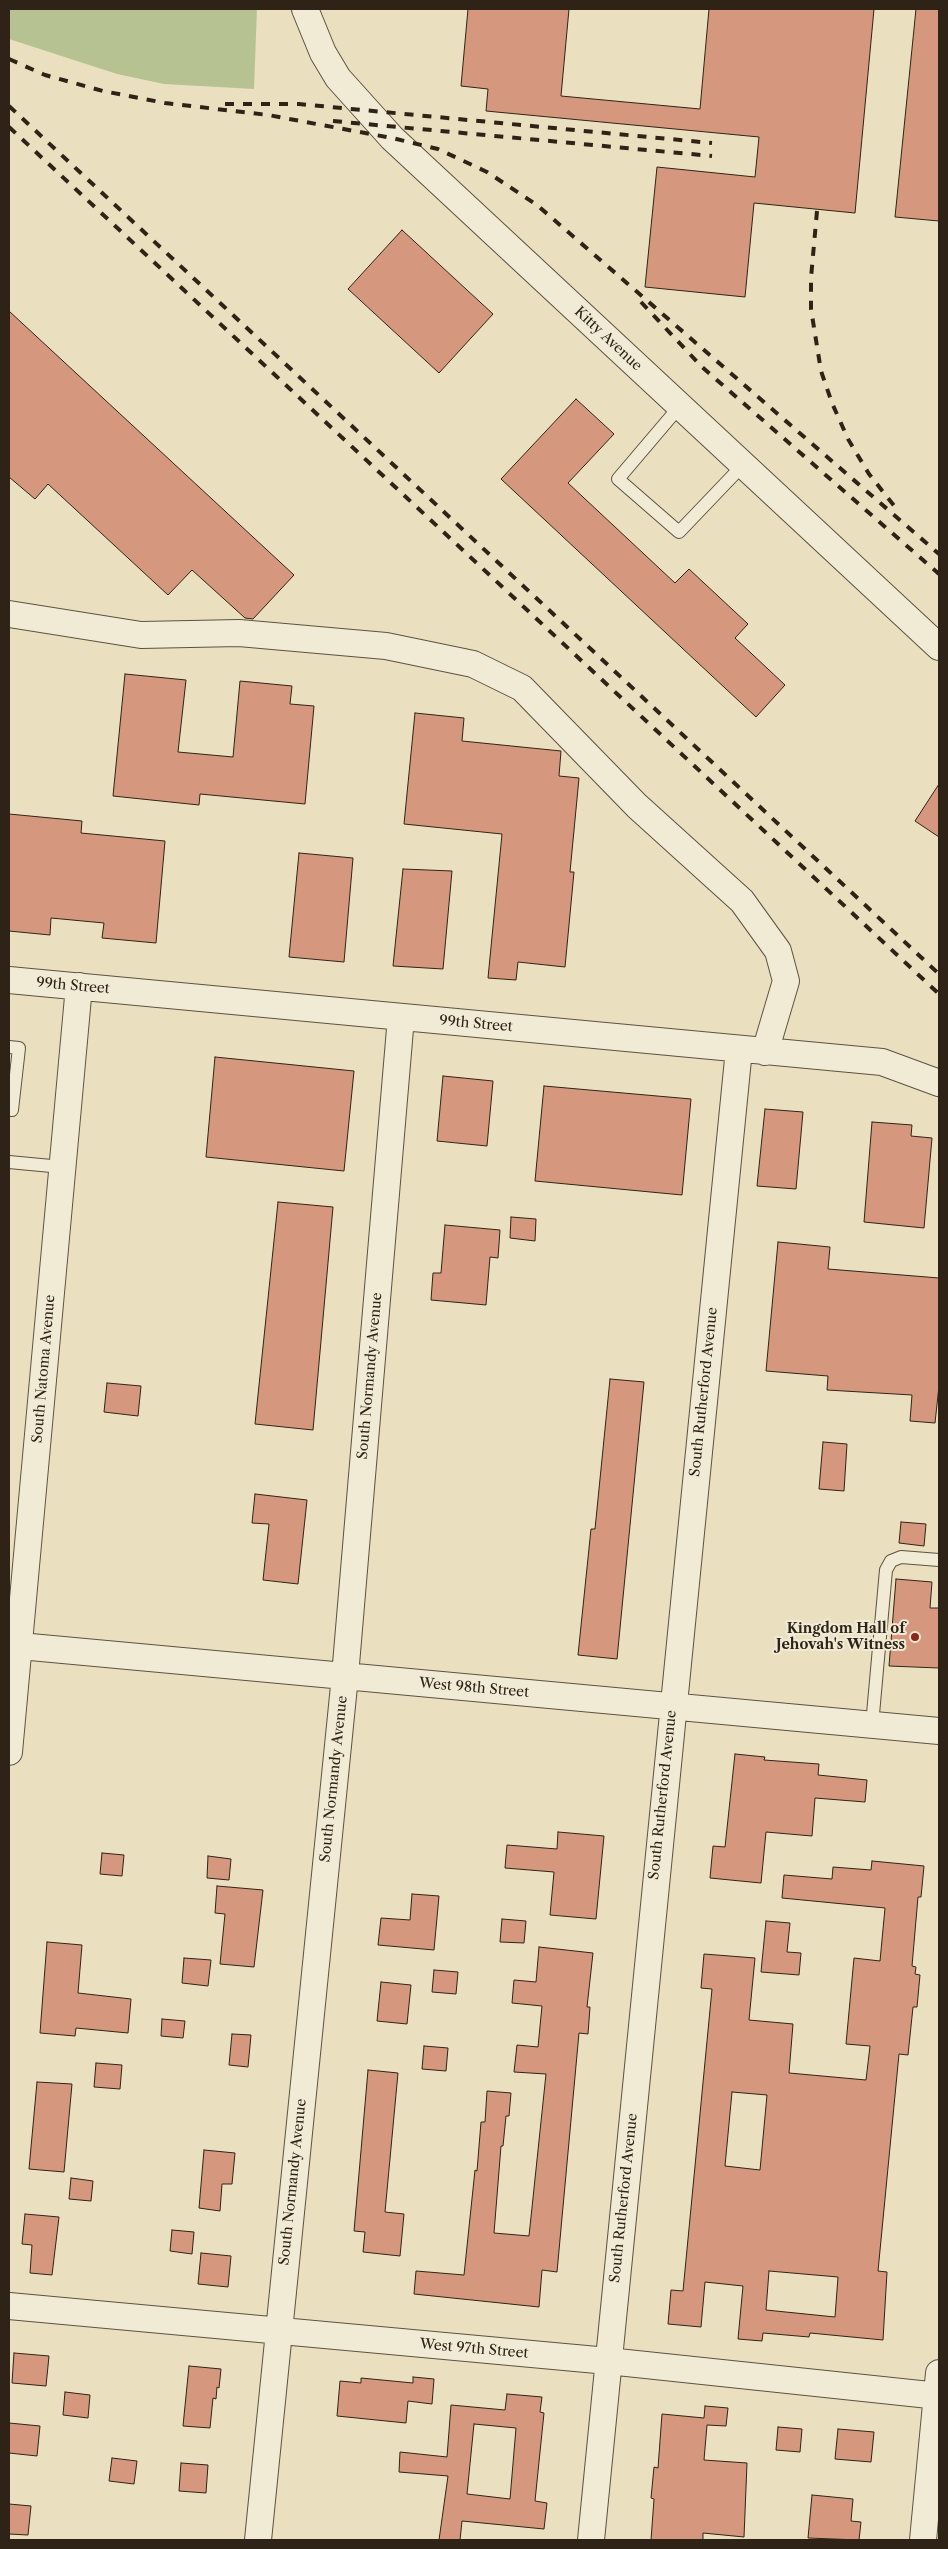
<!DOCTYPE html>
<style>
body{margin:0}
#map{position:relative;width:948px;height:2549px;overflow:hidden;background:#eae0c0;font-family:"Libre Caslon Text",serif}
canvas{display:block}
.frame{position:absolute;inset:0;border:10px solid #2e2316;pointer-events:none}
</style>
<div id="map">
<canvas width="948" height="2549"></canvas>
<div class="frame"></div>
</div>
<script>
const g = document.querySelector('canvas').getContext('2d');
g.lineJoin = 'round';
function fillPath(path, color) { g.fillStyle = color; g.fill(path, 'evenodd'); }
const poly = rows => new Path2D(rows.map(r => 'M' + r).join(''));
function trace(path, color, width, dash) { g.strokeStyle = color; g.lineWidth = width; g.lineCap = dash ? 'butt' : 'round'; g.setLineDash(dash || []); g.stroke(path); }
function write(font, color, halo, rows, align = 'center') {
  g.font = font + ' "Libre Caslon Text",serif'; g.lineWidth = 4; g.setLineDash([]); g.textBaseline = 'middle'; g.strokeStyle = halo; g.fillStyle = color; for (const [text, x, y, turn = 0] of rows) {
    g.save(); g.translate(x, y); g.rotate((+turn || 0) * Math.PI / 180); g.textAlign = isNaN(turn) ? turn : align; if (halo) g.strokeText(text, 0, 0); g.fillText(text, 0, 0); g.restore();
  }
}
fillPath(poly([
 [9,9,257,9,254,89,164,84,117,74,9,39]
]), '#b7c292');
const building = poly([
 [468,9,569,9,561,96,700,109,709,9,874,9,855,213,754,203,745,297,645,287,657,167,755,177,759,137,486,111,488,89,461,86,468,9],
 [916,9,939,9,939,221,895,217,916,9],
 [402,230,493,314,439,373,348,289,402,230],
 [9,311,294,575,253,619,245,618,192,570,168,595,48,484,35,499,9,477,9,311],
 [576,399,614,434,568,483,675,583,689,569,748,624,735,638,785,685,756,717,501,479,576,399],
 [125,674,186,680,178,752,233,757,240,681,292,686,290,704,314,706,305,804,200,794,199,805,113,796,125,674],
 [415,713,464,718,462,741,561,751,559,776,579,778,570,872,574,872,565,967,518,962,516,980,488,978,502,834,404,824,415,713],
 [939,784,939,837,915,821,939,784],
 [9,814,82,821,81,833,165,841,156,943,102,938,104,923,51,918,50,935,9,931,9,814],
 [299,853,353,858,344,962,289,957,299,853],
 [403,869,452,871,443,969,393,966,403,869],
 [215,1057,354,1071,344,1171,206,1157,215,1057],
 [443,1076,493,1081,487,1146,437,1141,443,1076],
 [544,1086,691,1099,682,1195,535,1181,544,1086],
 [765,1109,803,1112,796,1189,757,1186,765,1109],
 [872,1122,912,1125,911,1136,932,1138,924,1228,864,1222,872,1122],
 [278,1202,333,1207,313,1430,255,1424,278,1202],
 [511,1217,536,1219,535,1241,510,1238,511,1217],
 [445,1225,500,1230,498,1258,490,1257,486,1305,431,1300,433,1273,441,1273,445,1225],
 [778,1242,830,1247,828,1269,939,1278,939,1386,935,1423,910,1421,912,1395,827,1390,828,1376,766,1371,778,1242],
 [610,1379,644,1382,617,1659,578,1655,591,1529,595,1529,610,1379],
 [107,1383,141,1386,138,1416,104,1412,107,1383],
 [823,1442,847,1444,844,1491,819,1489,823,1442],
 [255,1494,307,1500,298,1584,263,1580,269,1524,252,1523,255,1494],
 [901,1522,926,1524,924,1546,899,1543,901,1522],
 [896,1579,932,1582,930,1608,939,1608,939,1668,889,1666,896,1579],
 [735,1754,765,1757,764,1760,819,1764,818,1775,867,1780,865,1802,815,1798,812,1836,766,1832,761,1883,710,1878,713,1846,725,1847,735,1754],
 [558,1832,604,1836,596,1919,550,1915,554,1872,505,1868,507,1845,557,1849,558,1832],
 [102,1853,124,1855,122,1876,100,1874,102,1853],
 [208,1856,231,1859,229,1880,207,1878,208,1856],
 [872,1861,924,1866,921,1897,918,1897,912,1966,916,1967,915,1974,920,1975,917,2007,913,2007,908,2055,899,2054,878,2271,887,2272,883,2340,810,2333,809,2337,763,2333,762,2341,738,2339,743,2286,705,2282,701,2327,668,2324,671,2290,683,2291,712,1989,701,1988,704,1954,755,1958,749,2020,793,2024,789,2073,866,2080,870,2046,846,2044,854,1958,880,1961,885,1908,782,1898,784,1875,832,1879,833,1867,871,1870,872,1861],
 [732,2092,767,2095,760,2170,725,2166,732,2092],
 [769,2271,838,2277,835,2317,766,2310,769,2271],
 [217,1886,263,1890,254,1967,220,1964,225,1914,215,1913,217,1886],
 [412,1894,439,1896,434,1950,378,1945,381,1918,410,1920,412,1894],
 [502,1919,526,1921,524,1943,500,1942,502,1919],
 [766,1921,790,1923,787,1952,801,1953,799,1975,761,1972,766,1921],
 [47,1942,82,1945,78,1993,131,1999,128,2033,76,2028,75,2036,40,2033,47,1942],
 [539,1947,593,1953,587,2007,590,2007,588,2034,579,2033,557,2272,542,2270,539,2307,414,2294,416,2271,464,2275,475,2170,477,2171,481,2122,485,2122,487,2091,511,2093,509,2116,506,2116,503,2146,501,2146,494,2233,529,2236,546,2074,514,2072,517,2045,538,2047,542,2006,512,2003,514,1980,536,1982,539,1947],
 [184,1958,211,1960,208,1986,182,1983,184,1958],
 [434,1970,458,1972,456,1994,432,1992,434,1970],
 [381,1982,411,1985,407,2024,377,2021,381,1982],
 [162,2019,185,2021,183,2038,161,2036,162,2019],
 [232,2034,251,2035,248,2067,229,2065,232,2034],
 [424,2046,448,2048,446,2071,422,2069,424,2046],
 [96,2063,122,2065,120,2089,94,2087,96,2063],
 [368,2070,398,2073,385,2212,404,2214,400,2256,363,2252,365,2232,354,2231,368,2070],
 [37,2082,72,2084,64,2172,29,2169,37,2082],
 [204,2150,235,2153,232,2184,222,2184,220,2211,199,2208,204,2150],
 [71,2178,93,2181,91,2201,69,2199,71,2178],
 [25,2214,59,2217,52,2275,30,2273,32,2245,22,2244,25,2214],
 [172,2230,194,2232,192,2254,170,2251,172,2230],
 [201,2253,231,2256,228,2287,198,2284,201,2253],
 [14,2353,49,2356,46,2386,12,2383,14,2353],
 [189,2366,221,2369,219,2388,217,2387,216,2399,213,2398,210,2428,183,2426,189,2366],
 [413,2377,434,2379,432,2404,408,2401,406,2423,337,2416,340,2381,361,2383,361,2378,413,2383,413,2377],
 [65,2392,90,2395,88,2418,63,2415,65,2392],
 [507,2394,542,2397,540,2412,544,2413,535,2501,547,2503,544,2529,462,2521,460,2540,439,2540,448,2476,399,2472,400,2452,447,2457,451,2405,505,2410,507,2394],
 [474,2424,516,2428,510,2499,467,2494,474,2424],
 [705,2406,728,2408,726,2426,707,2425,704,2460,747,2463,744,2537,703,2533,703,2540,651,2540,654,2499,651,2498,654,2467,658,2468,662,2414,704,2418,705,2406],
 [9,2423,40,2426,37,2456,9,2453,9,2423],
 [778,2427,802,2429,800,2452,776,2450,778,2427],
 [838,2429,874,2432,871,2462,835,2459,838,2429],
 [112,2458,137,2461,134,2484,109,2481,112,2458],
 [181,2463,208,2465,206,2493,179,2491,181,2463],
 [812,2495,853,2499,851,2521,861,2522,859,2540,808,2538,812,2495],
 [9,2504,31,2506,28,2535,9,2534,9,2504]
]);
fillPath(building, '#d5987e');
trace(building, '#2e2316', 1);
const service = poly([
 [680,406,618,479,679,532,743,465],
 [9,1047,19,1048,12,1110,9,1109],
 [9,1162,62,1167],
 [872,1725,886,1570,891,1561,901,1557,939,1560]
]);
const minor = poly([
 [305,9,323,53,338,78,392,138,939,647],
 [9,614,141,635,239,633,386,646,473,664,522,688,637,806,742,901,778,951,786,981,765,1052],
 [9,980,882,1062,939,1083],
 [9,1645,939,1731],
 [9,1752,79,986],
 [9,2306,608,2361,939,2396],
 [258,2540,345,1676,401,1017],
 [591,2540,739,1049],
 [923,2540,939,2373]
]);
trace(service, '#5d5240', 14);
trace(minor, '#5d5240', 28);
trace(service, '#f1ebd6', 12);
trace(minor, '#f1ebd6', 26);
trace(poly([
 [9,59,45,75,103,91,165,103,268,115,392,138,438,149,487,172,537,205,939,554],
 [225,104,299,104,712,143],
 [9,106,939,974],
 [333,121,712,156],
 [9,127,939,994],
 [817,211,811,278,811,309,821,371,832,403,848,439,869,474,899,512],
 [641,302,702,367,939,574]
]), '#2e2316', 4, [9, 9]);
for (const [x, y, r, color] of [
 [915,1637,5,"#8f2418"]
]) { const dot = new Path2D(); dot.arc(x, y, r, 0, 2 * Math.PI); g.fillStyle = color; g.fill(dot); trace(dot, '#f1ebd6', 2); }
write('14px', '#2e2316', '#f1ebd6', [
 ["Kitty Avenue",608,339,43],
 ["99th Street",73,986,5],
 ["99th Street",476,1024,5],
 ["South Natoma Avenue",44,1369,-85],
 ["South Normandy Avenue",370,1376,-85],
 ["South Rutherford Avenue",704,1392,-84],
 ["West 98th Street",474,1688,5],
 ["South Normandy Avenue",334,1779,-84],
 ["South Rutherford Avenue",663,1795,-84],
 ["South Normandy Avenue",293,2182,-84],
 ["South Rutherford Avenue",624,2198,-84],
 ["West 97th Street",474,2349,5]
]);
write('bold 14px', '#2e2316', '#f1ebd6', [
 ["Kingdom Hall of",905,1629],
 ["Jehovah's Witness",905,1645]
], 'right');
</script>
